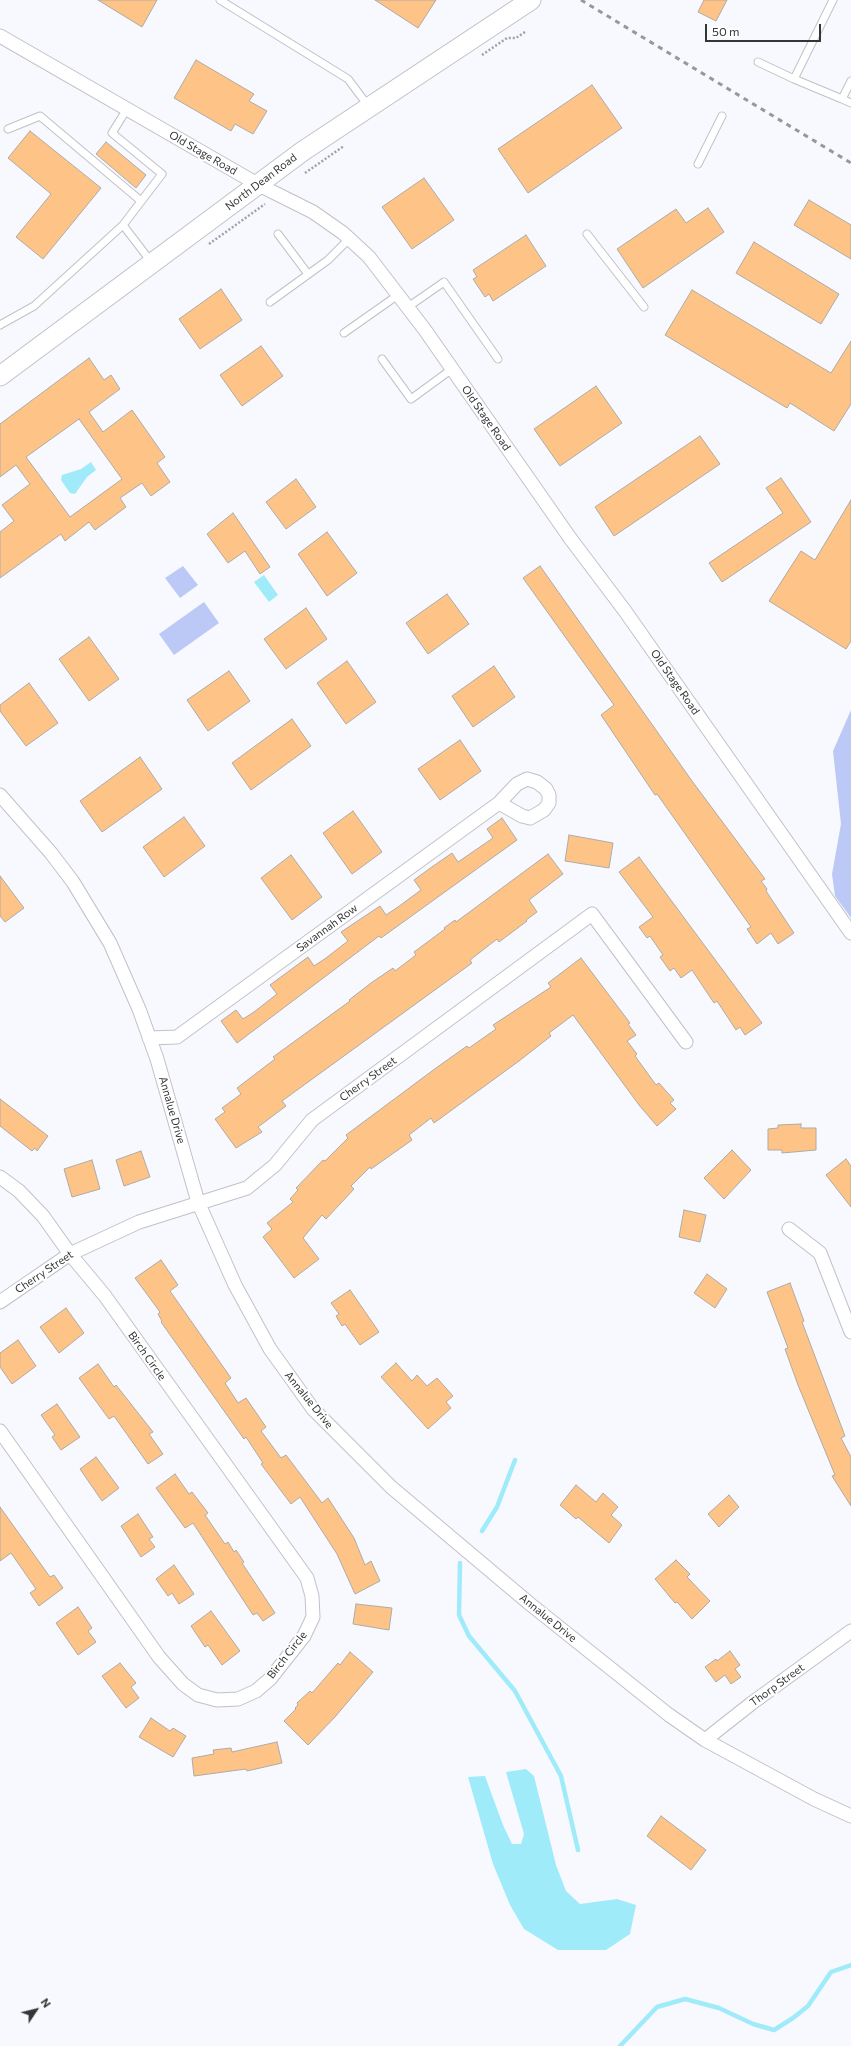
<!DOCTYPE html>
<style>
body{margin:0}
#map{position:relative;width:851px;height:2046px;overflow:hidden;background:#f7f9fe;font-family:Commissioner,sans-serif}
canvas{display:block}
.north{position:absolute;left:16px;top:1990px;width:40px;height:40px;-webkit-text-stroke:3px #fff;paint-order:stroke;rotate:55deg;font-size:11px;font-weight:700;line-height:16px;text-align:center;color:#343537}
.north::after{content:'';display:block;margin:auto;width:14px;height:18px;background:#343537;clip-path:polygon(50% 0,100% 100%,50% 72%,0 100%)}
.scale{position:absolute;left:705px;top:24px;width:116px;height:18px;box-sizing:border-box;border:2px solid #343537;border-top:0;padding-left:5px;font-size:12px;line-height:14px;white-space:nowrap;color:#343537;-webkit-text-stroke:3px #fff;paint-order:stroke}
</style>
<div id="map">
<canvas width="851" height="2046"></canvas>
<div class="north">N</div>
<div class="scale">50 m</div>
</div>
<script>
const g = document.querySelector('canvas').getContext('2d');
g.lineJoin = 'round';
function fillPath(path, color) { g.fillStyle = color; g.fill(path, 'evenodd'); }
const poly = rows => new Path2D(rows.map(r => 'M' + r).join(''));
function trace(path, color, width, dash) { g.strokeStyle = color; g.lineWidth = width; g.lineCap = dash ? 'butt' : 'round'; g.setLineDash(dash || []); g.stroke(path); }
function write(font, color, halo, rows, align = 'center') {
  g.font = font + ' Commissioner,sans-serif'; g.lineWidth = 4; g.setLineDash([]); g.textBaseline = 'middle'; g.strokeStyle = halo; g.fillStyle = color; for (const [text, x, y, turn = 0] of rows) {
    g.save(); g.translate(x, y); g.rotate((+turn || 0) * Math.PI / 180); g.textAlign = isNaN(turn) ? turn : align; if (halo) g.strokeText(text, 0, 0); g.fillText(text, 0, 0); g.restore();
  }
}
fillPath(poly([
 [183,566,198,585,180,598,165,578],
 [204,602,219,623,174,655,159,634],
 [851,710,851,918,835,896,832,874,841,824,833,751]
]), '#bcc8f5');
fillPath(poly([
 [91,462,96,470,87,477,75,494,70,493,61,480,62,475,81,469],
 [264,575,278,595,269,602,254,582],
 [526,1769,534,1776,556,1865,566,1891,580,1904,617,1899,636,1905,630,1934,606,1950,558,1950,524,1929,510,1905,493,1864,468,1777,485,1776,503,1825,512,1844,521,1844,524,1834,506,1772]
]), '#a0ebfa');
trace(poly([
 [482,1531,497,1507,515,1460],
 [460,1563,459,1615,469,1636,515,1691,561,1776,578,1850],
 [620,2046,657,2007,685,1999,719,2008,753,2024,774,2030,793,2018,808,2006,831,1972,851,1965]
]), '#a0ebfa', 4.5);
const building = poly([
 [98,0,157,0,142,27,98,0],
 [375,0,436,0,418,28,375,0],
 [704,0,727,0,716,21,698,12,704,0],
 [196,60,254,94,249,101,267,111,253,134,235,124,231,131,174,98,196,60],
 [592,85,622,128,528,193,498,149,592,85],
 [30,131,101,188,43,259,16,237,51,194,8,158,30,131],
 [106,142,146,175,136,188,96,154,106,142],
 [424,178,454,220,412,249,382,207,424,178],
 [809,200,851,225,851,259,794,225,809,200],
 [708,208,724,232,643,288,617,249,676,209,686,223,708,208],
 [526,235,546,266,493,301,489,294,485,297,473,279,477,277,473,270,526,235],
 [754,242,839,294,821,324,736,273,754,242],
 [221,289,242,320,200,349,179,319,221,289],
 [692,290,831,373,851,341,851,404,834,431,790,403,787,408,665,335,692,290],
 [261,346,283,376,242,406,220,375,261,346],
 [89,358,104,380,111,375,120,389,89,412,103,432,132,410,165,457,157,463,170,482,151,496,142,483,120,498,126,507,95,530,89,522,65,541,61,534,0,578,0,532,14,521,2,505,30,484,16,465,0,477,0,424,89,358],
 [79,419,122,479,70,517,26,457,79,419],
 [596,386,622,423,560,466,534,429,596,386],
 [700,436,720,464,614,536,595,507,700,436],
 [781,478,811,522,722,582,709,563,783,513,766,488,781,478],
 [296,479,316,507,286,529,266,502,296,479],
 [851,500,851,641,846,649,769,601,801,551,815,560,851,500],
 [233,513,270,567,260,574,245,551,228,563,207,534,233,513],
 [327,532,357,573,327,596,298,554,327,532],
 [540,566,692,781,765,879,761,881,767,889,766,891,794,933,778,944,771,933,757,944,747,929,751,927,657,794,655,795,601,715,614,705,523,578,540,566],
 [447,594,469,624,428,654,406,623,447,594],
 [306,608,327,639,286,669,264,639,306,608],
 [89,637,119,679,89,701,59,659,89,637],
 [347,661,376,702,346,724,317,683,347,661],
 [494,666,515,697,473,727,452,696,494,666],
 [229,671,250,701,208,731,187,700,229,671],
 [29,683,58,723,26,746,0,711,0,705,29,683],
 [292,719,311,746,251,790,232,763,292,719],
 [460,740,481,771,440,800,418,769,460,740],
 [140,757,162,789,102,832,80,801,140,757],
 [353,811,382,852,352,874,323,833,353,811],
 [184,817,205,846,164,877,143,847,184,817],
 [502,818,517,840,381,938,379,936,237,1043,221,1021,236,1010,243,1019,254,1012,277,994,270,985,308,957,314,966,326,958,348,941,341,932,380,906,386,915,398,907,421,890,414,880,429,869,452,853,458,862,493,838,487,829,502,818],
 [569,835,613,843,609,868,565,861,569,835],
 [548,854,563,874,529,900,537,912,526,920,527,921,499,942,497,939,470,960,472,963,282,1101,286,1106,258,1127,262,1132,236,1148,215,1119,225,1112,222,1108,241,1094,237,1088,275,1059,273,1057,350,1001,349,1000,371,983,393,968,395,971,416,955,414,952,445,929,444,928,455,920,456,922,548,854],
 [291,855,322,897,292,920,261,878,291,855],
 [639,857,762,1023,745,1035,740,1027,736,1030,717,1001,714,1003,692,970,681,978,674,968,670,971,660,957,663,955,650,936,647,938,639,927,653,917,619,872,639,857],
 [0,876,24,908,5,922,0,916,0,876],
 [581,958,630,1023,628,1024,636,1035,627,1041,637,1054,635,1056,656,1085,659,1083,674,1100,670,1103,676,1109,657,1126,639,1105,573,1015,549,1033,551,1036,519,1061,434,1123,431,1118,409,1135,412,1140,371,1169,370,1167,351,1186,354,1189,326,1219,322,1215,303,1238,319,1259,294,1278,263,1237,272,1229,267,1223,293,1202,290,1199,298,1190,296,1188,323,1160,325,1161,348,1138,346,1135,436,1068,467,1046,469,1048,496,1029,493,1025,551,987,548,983,581,958],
 [0,1099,48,1136,37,1151,35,1148,32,1151,0,1126,0,1099],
 [801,1124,801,1128,816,1128,816,1150,782,1153,782,1150,768,1150,768,1129,778,1128,778,1125,801,1124],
 [732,1150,751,1170,724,1199,704,1178,732,1150],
 [141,1151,150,1177,124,1186,116,1160,141,1151],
 [846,1159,851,1166,851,1207,826,1175,846,1159],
 [92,1160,100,1189,72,1197,64,1169,92,1160],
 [684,1210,706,1215,700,1242,679,1237,684,1210],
 [161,1260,178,1285,170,1291,231,1378,225,1383,238,1403,246,1398,266,1427,261,1431,281,1458,286,1455,322,1503,328,1498,354,1538,365,1565,371,1561,380,1581,355,1594,337,1554,300,1497,291,1504,261,1464,263,1463,246,1437,244,1439,161,1322,162,1321,158,1314,160,1312,135,1278,161,1260],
 [707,1274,727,1289,715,1308,694,1293,707,1274],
 [790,1283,804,1321,802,1322,845,1436,841,1438,851,1457,851,1506,832,1476,835,1475,798,1385,785,1349,788,1348,767,1292,790,1283],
 [350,1290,379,1332,360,1345,345,1324,342,1326,336,1316,339,1314,331,1303,350,1290],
 [66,1308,84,1333,59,1353,40,1327,66,1308],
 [18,1340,36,1366,12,1384,0,1367,0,1353,18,1340],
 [396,1363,412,1381,417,1375,427,1386,437,1378,453,1396,446,1402,451,1408,428,1429,381,1377,396,1363],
 [98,1364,114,1387,116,1385,153,1432,149,1434,163,1454,148,1464,114,1416,109,1419,79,1378,98,1364],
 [57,1404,80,1437,61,1450,52,1437,55,1435,41,1415,57,1404],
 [96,1457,119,1488,102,1501,80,1469,96,1457],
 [175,1474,189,1494,192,1492,208,1513,205,1515,225,1544,228,1542,234,1552,236,1550,244,1562,242,1563,275,1613,263,1621,257,1613,253,1615,193,1523,185,1528,156,1488,175,1474],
 [576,1485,596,1502,603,1493,618,1507,611,1515,622,1525,609,1543,578,1517,576,1519,560,1505,576,1485],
 [729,1495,739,1507,719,1527,708,1514,729,1495],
 [0,1507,50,1577,54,1575,63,1588,39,1606,30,1593,36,1589,11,1553,0,1561,0,1507],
 [138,1514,153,1537,149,1539,155,1547,141,1557,121,1526,138,1514],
 [676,1560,690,1574,687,1577,710,1601,692,1619,677,1602,675,1603,655,1579,676,1560],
 [174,1565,194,1594,179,1604,172,1593,168,1596,156,1579,174,1565],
 [356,1604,392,1608,389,1630,353,1624,356,1604],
 [78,1607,92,1628,88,1631,96,1642,78,1655,56,1623,78,1607],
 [211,1611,240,1651,222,1665,208,1645,205,1647,191,1626,211,1611],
 [730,1651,740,1665,735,1669,741,1677,731,1684,725,1675,716,1682,705,1667,716,1659,717,1661,730,1651],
 [350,1652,373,1672,335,1717,308,1745,284,1721,296,1709,295,1708,298,1705,297,1703,310,1691,312,1693,338,1663,340,1665,350,1652],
 [120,1663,136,1683,131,1687,139,1698,126,1708,102,1676,120,1663],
 [151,1718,170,1731,173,1728,186,1736,173,1757,139,1737,151,1718],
 [277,1742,282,1763,247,1771,246,1769,194,1776,192,1758,214,1754,213,1750,231,1748,232,1752,277,1742],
 [661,1816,706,1850,691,1870,647,1836,661,1816]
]);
fillPath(building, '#fec487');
trace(building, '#afaaa5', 1);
const lane = poly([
 [220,0,348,79,369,107],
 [833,0,794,79,842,99,851,81],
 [758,62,794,79],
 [842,99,851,103],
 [8,129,40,116,141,201],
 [698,164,722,116],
 [123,225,152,263],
 [278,234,308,274],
 [587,234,644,307],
 [270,302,328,260,349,239],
 [408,307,444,282,498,359],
 [0,325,34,306,123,225,162,174,112,133,127,109],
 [344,333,398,295],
 [382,359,411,399,452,369]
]);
const street = poly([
 [0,36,259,185,313,212,343,233,369,257,425,330,570,538,625,611,851,933],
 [0,795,51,853,73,882,110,943,139,1009,157,1059,198,1202,235,1285,270,1349,313,1409,391,1487,530,1604,669,1715,705,1740,814,1799,851,1816],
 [149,1038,177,1037,499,803,517,784,527,779,537,782,546,789,549,795,549,803,544,810,530,818,522,816,499,803],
 [0,1177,19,1191,43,1216,70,1254,105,1296,307,1578,312,1596,313,1617,304,1636,270,1679,256,1691,238,1699,217,1700,198,1695,183,1684,159,1657,0,1431],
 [789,1229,820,1253,851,1332],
 [0,1302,70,1254,139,1222,247,1188,275,1165,312,1120,592,914,686,1042],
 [705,1740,752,1703,851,1631]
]);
const secondary = poly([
 [0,376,303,151,531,0]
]);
trace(lane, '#c0c2c8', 9);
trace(street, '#c0c2c8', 15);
trace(secondary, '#c0c2c8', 21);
trace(poly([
 [482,55,507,38,516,38,525,32],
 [305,173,344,146],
 [209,244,265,204]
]), '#a1a2a6', 2.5, [2, 2]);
trace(lane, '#fff', 7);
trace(street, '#fff', 13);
trace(secondary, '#fff', 19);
trace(poly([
 [581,0,851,163]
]), '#97989c', 3, [5, 5]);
write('11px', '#343537', '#fff', [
 ["Old Stage Road",203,153,30],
 ["North Dean Road",261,182,-37],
 ["Old Stage Road",486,418,55],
 ["Old Stage Road",675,682,55],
 ["Savannah Row",327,928,-36],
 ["Cherry Street",368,1079,-36],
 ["Annalue Drive",172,1110,74],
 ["Cherry Street",44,1272,-34],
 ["Birch Circle",147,1356,55],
 ["Annalue Drive",309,1400,51],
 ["Annalue Drive",548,1618,39],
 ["Birch Circle",287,1655,-52],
 ["Thorp Street",777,1685,-36]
]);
</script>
